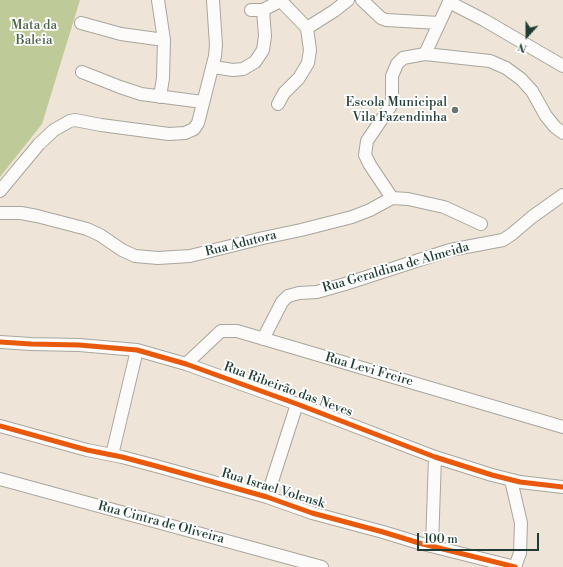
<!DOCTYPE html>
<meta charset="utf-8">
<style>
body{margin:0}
#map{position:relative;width:563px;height:567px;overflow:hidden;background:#eee4d7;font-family:"Libre Bodoni",serif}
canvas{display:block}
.north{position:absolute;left:507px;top:16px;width:40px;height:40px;-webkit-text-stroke:3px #fff;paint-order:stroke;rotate:201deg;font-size:11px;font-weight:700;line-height:16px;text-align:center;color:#1f3d34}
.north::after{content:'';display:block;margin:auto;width:14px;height:18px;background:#1f3d34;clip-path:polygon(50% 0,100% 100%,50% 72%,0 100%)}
.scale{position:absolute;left:417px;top:533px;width:122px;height:18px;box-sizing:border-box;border:2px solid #1f3d34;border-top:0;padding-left:5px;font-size:12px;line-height:14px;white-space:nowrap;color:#1f3d34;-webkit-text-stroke:3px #fff;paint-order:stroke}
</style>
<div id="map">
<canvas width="563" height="567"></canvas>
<div class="north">N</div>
<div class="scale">100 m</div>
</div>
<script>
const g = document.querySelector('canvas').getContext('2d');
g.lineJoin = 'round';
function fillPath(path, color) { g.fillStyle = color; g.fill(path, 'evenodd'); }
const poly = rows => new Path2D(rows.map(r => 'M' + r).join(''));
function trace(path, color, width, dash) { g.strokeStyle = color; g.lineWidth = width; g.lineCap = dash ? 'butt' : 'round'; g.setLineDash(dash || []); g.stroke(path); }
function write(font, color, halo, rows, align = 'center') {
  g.font = font + ' "Libre Bodoni",serif'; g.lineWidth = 3.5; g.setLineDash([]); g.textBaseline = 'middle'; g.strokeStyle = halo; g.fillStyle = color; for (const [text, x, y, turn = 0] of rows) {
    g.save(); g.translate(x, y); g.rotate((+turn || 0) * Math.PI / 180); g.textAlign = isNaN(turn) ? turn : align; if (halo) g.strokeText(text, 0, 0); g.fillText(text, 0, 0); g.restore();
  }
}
fillPath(poly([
 [0,0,80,0,42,124,0,177]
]), '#bfca99');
const minor = poly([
 [158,0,164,40,163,78,160,97],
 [362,0,381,18,386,20,439,23],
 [281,1,307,28],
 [449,2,484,20,563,66],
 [251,10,263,10,282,0],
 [81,23,121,34,164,40],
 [425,54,490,61,506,68,521,79,532,91,546,116,555,127,563,133],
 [213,67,233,70,243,69,255,62,263,50,265,36,263,10],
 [82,72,120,87,141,94,203,102],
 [278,104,284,93,299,78,308,63,310,50,307,28,334,11,348,0],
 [0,191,39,144,54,130,70,121,75,120,101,125,169,134,185,133,194,129,198,123,215,56,216,45,213,0],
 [392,198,370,165,365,155,367,141,390,107,392,98,392,76,397,64,403,58,425,54,450,0],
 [0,213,21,213,37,216,87,229,100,235,122,250,135,256,158,258,190,256,263,238,301,230,352,217,370,210,392,198,408,199,444,207,481,224],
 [263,339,282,302,288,296,299,293,317,292,345,284,450,250,503,240,512,234,532,217,563,195],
 [0,342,31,344,79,345,137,350,186,364,297,404,435,457,492,475,520,482,563,487],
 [186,364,221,331,237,331,563,427],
 [0,426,87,450,122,457,156,466,267,497,312,513,383,532,419,543,515,567],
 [112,455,137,350],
 [0,479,322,567],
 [511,480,521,523,520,553,515,567],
 [267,497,297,404],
 [432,546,435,457]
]);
trace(minor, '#a8a69e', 14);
trace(minor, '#fcfbf9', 12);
trace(poly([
 [0,342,31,344,79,345,137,350,186,364,297,404,435,457,492,475,520,482,563,487],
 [0,426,87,450,122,457,156,466,267,497,312,513,383,532,419,543,515,567]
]), '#e8590c', 5);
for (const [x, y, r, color] of [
 [455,110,4,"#67776d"]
]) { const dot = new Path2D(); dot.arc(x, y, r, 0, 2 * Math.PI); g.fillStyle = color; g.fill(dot); trace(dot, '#fff', 1.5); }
write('13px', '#486244', '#fff', [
 ["Mata da",34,26],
 ["Baleia",34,41]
]);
write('13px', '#1f3d34', '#fff', [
 ["Escola Municipal",447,103],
 ["Vila Fazendinha",447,118]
], 'right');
write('13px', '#1f3d34', '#fff', [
 ["Rua Adutora",241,244,-14],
 ["Rua Geraldina de Almeida",396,268,-16],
 ["Rua Levi Freire",369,370,16],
 ["Rua Ribeirão das Neves",288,390,20],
 ["Rua Israel Volensk",273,489,17],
 ["Rua Cintra de Oliveira",161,523,15]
]);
</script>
